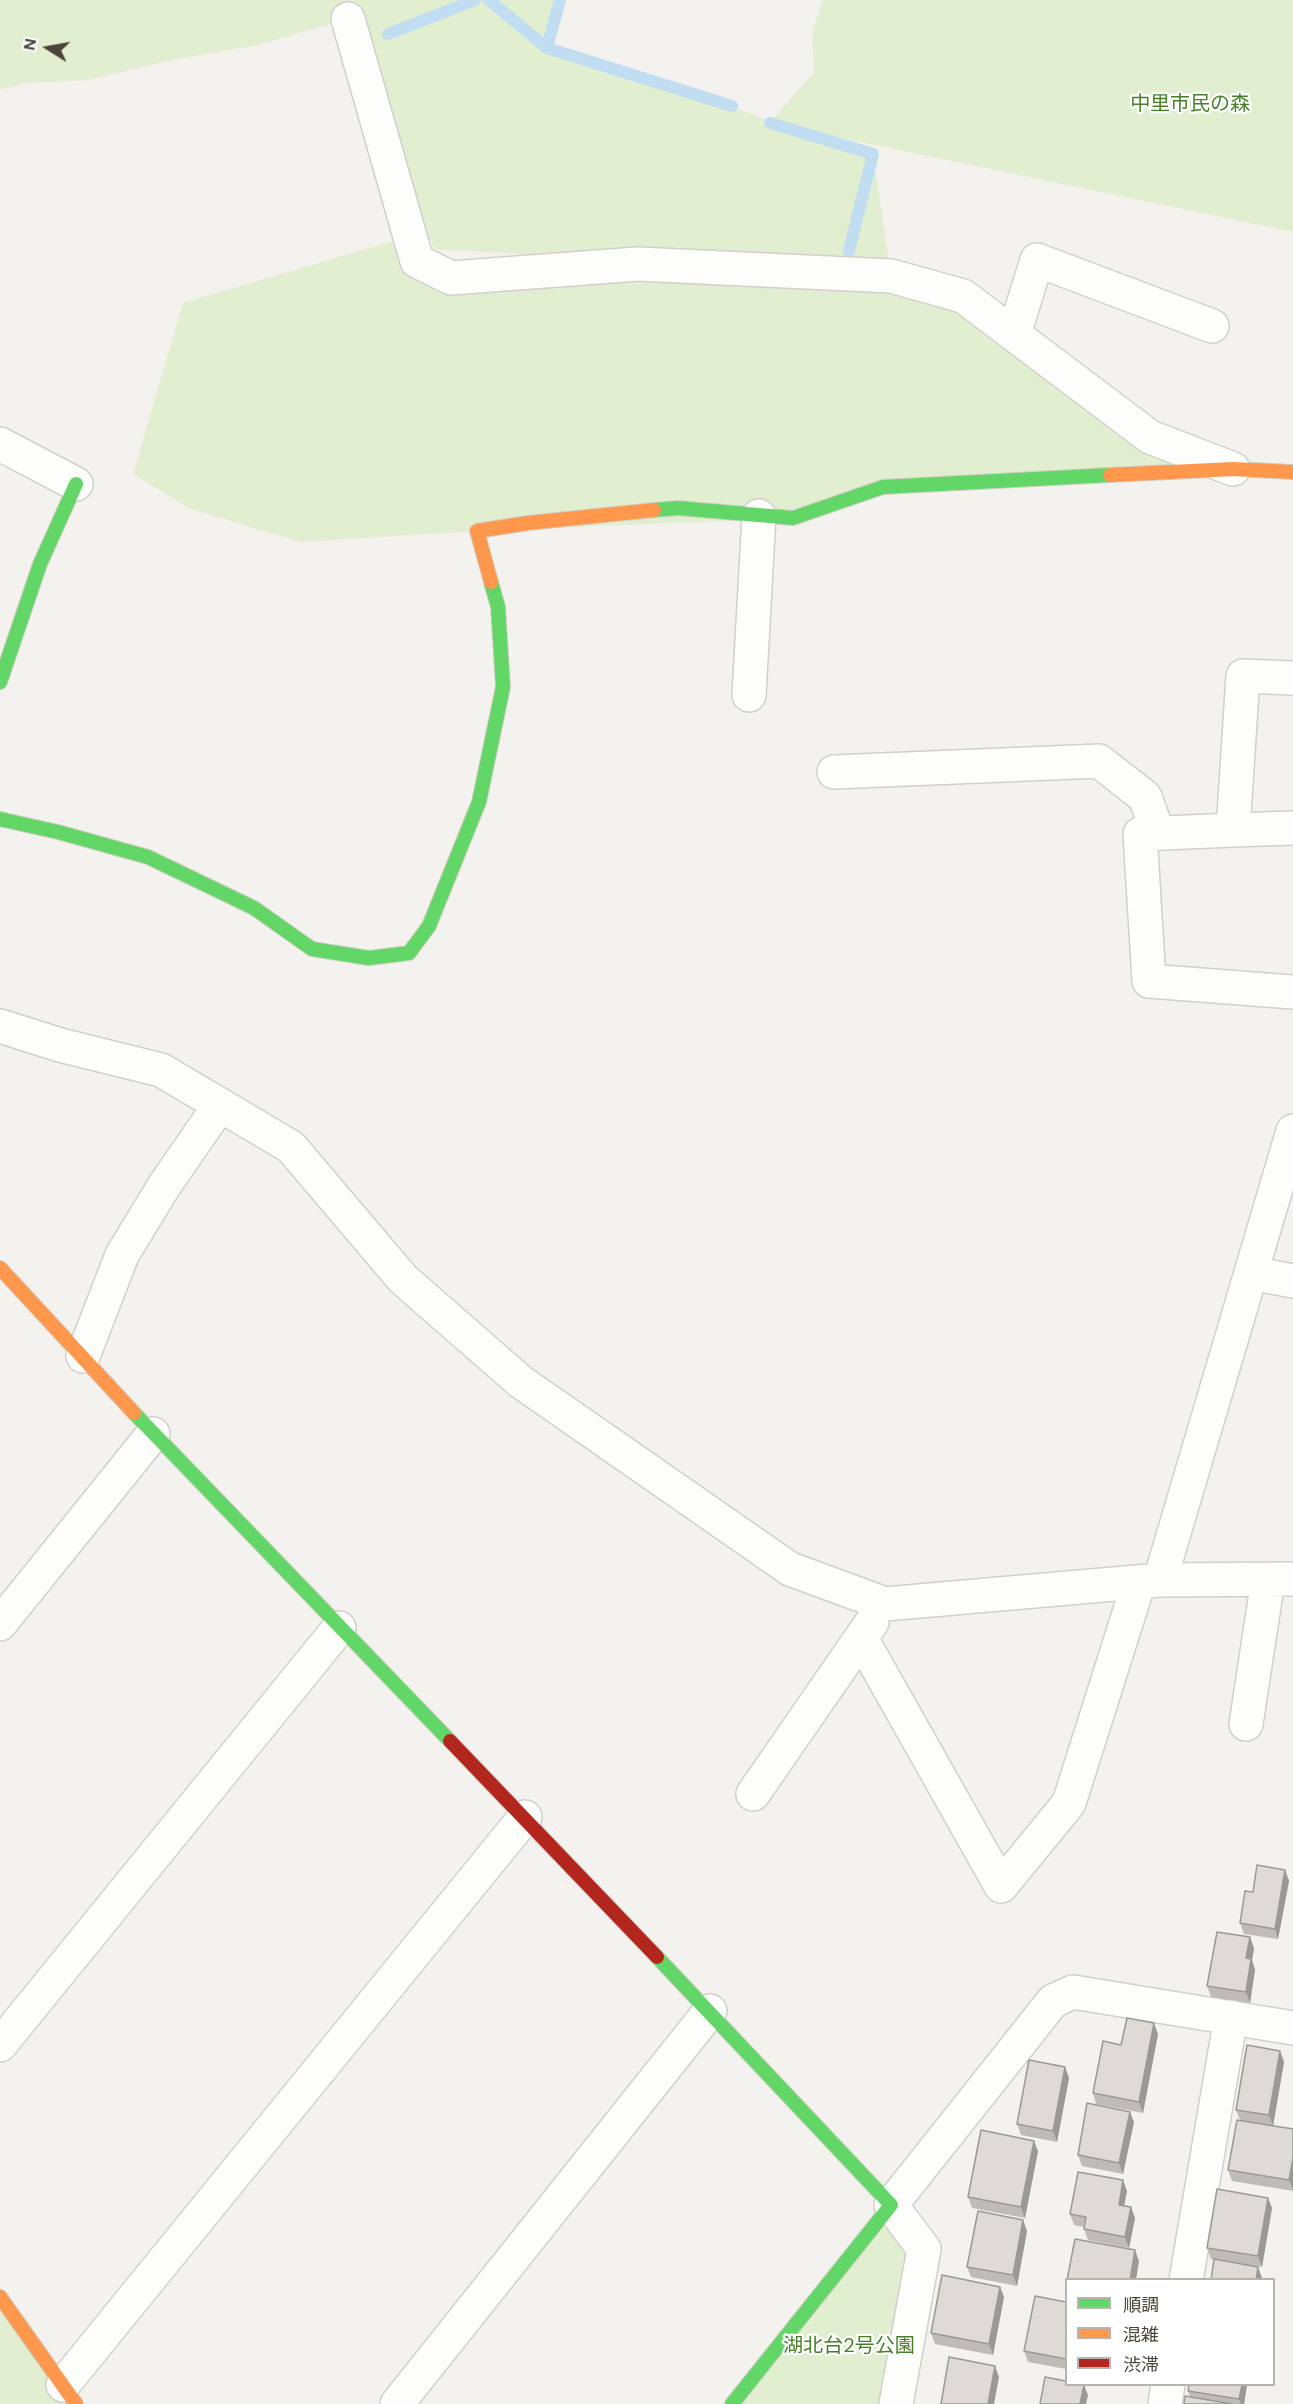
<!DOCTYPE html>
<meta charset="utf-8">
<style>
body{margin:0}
#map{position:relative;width:1293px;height:2404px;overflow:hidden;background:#f4f2ee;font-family:"DM Sans","Noto Sans JP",sans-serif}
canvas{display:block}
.legend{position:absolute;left:1065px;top:2278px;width:210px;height:108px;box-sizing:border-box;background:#fff;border:2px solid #b7b4b0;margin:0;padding:8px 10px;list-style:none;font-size:18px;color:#4b4439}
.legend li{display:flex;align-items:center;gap:12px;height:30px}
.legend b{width:30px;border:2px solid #b7b4b0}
.north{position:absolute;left:18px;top:18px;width:60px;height:60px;-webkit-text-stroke:4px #fff;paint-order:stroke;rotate:281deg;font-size:16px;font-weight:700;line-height:24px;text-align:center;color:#4b4439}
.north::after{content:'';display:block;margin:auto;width:21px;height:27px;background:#4b4439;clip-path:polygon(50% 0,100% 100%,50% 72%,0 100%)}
</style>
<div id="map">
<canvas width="1293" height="2404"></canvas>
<ul class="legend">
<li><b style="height:8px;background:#63d668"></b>順調</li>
<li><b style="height:8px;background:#ff974d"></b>混雑</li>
<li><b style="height:8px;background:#b3261e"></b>渋滞</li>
</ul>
<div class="north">N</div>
</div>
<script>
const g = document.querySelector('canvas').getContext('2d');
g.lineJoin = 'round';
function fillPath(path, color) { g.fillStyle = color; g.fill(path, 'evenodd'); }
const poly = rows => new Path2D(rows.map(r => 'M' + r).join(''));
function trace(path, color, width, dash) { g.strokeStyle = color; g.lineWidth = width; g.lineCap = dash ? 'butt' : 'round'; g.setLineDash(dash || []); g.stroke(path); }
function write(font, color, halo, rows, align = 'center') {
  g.font = font + ' "DM Sans","Noto Sans JP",sans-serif'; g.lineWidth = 4.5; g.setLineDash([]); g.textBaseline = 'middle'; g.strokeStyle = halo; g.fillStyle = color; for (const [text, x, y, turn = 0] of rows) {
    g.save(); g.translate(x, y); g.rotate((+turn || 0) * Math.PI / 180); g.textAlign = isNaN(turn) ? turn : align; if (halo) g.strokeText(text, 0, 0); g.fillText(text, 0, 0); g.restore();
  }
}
fillPath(poly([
 [0,0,560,0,548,48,732,106,770,122,814,72,812,31,824,0,1293,0,1293,232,779,125,873,154,891,276,1014,334,1233,469,883,487,793,518,477,531,300,542,191,509,133,474,183,303,410,236,417,261,808,271,434,249,348,19,257,45,167,61,88,80,28,83,0,90],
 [891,2205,924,2249,896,2404,732,2404],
 [0,2297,76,2404,0,2404]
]), '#e1eecf');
trace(poly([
 [489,0,547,48,732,106],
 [388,34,475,0],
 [547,48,560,0],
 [770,123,873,154,849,251]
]), '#c0ddf1', 12);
const street = poly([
 [348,19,417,261,451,278,638,264,891,276,963,296,1150,437,1233,469],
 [1014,334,1037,260,1212,326],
 [0,444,76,484],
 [1293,678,1243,676,1233,830,1140,834,1149,981,1293,992],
 [749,695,759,516],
 [834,772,1099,761,1145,797,1158,833],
 [1233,830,1293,828],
 [0,1026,60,1045,161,1070,291,1147,403,1279,521,1382,790,1569,885,1604,1160,1580,1293,1579],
 [1251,1273,1293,1281],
 [83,1356,122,1255,164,1186,220,1105],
 [1160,1580,1293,1131],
 [0,1624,153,1434],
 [861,1638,1001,1886,1069,1803,1139,1582],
 [1246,1724,1268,1580],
 [753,1794,872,1622],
 [0,2045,339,1628],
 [1186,2280,1231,2017],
 [63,2385,525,1817],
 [397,2404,710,2011],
 [896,2404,924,2249,891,2205,1053,2001,1073,1992,1293,2028],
 [1165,2404,1168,2384]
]);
const fast = poly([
 [654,510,678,508,793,518,883,487,1110,475],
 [0,682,40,564,76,484],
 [0,819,58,832,148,857,254,908,312,949,369,958,409,953,429,926,479,802,503,687,498,607,491,582],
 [134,1413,450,1741],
 [657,1957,891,2205,732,2404]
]);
const slow = poly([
 [1110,475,1233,469,1293,472],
 [491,582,477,531,528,523,654,510],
 [0,1268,134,1413],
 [0,2297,76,2404]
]);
const jam = poly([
 [450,1741,657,1957]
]);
trace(street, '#d2d0cb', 36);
trace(fast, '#d3cfc5', 16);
trace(slow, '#d3cfc5', 16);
trace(jam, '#d3cfc5', 16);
trace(street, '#fdfdfc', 33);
trace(fast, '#63d668', 14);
trace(slow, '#ff974d', 14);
trace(jam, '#b3261e', 14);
fillPath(poly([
 [1285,1870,1289,1881,1278,1939,1244,1934,1240,1923],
 [1254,1948,1252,1960,1255,1970,1250,2003,1211,1997,1207,1986],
 [1158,2034,1143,2113,1096,2104,1093,2093,1121,2045],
 [1280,2051,1284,2062,1273,2126,1293,2129,1293,2191,1232,2181,1228,2170,1240,2120,1236,2110],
 [1065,2067,1069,2078,1057,2142,1021,2135,1017,2124],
 [1134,2122,1123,2174,1082,2166,1078,2155],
 [1038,2151,1025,2218,972,2208,968,2197],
 [1127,2191,1124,2206,1135,2218,1129,2248,1088,2240,1084,2229,1084,2227,1074,2225,1070,2214],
 [1268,2198,1272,2208,1262,2267,1211,2259,1207,2248],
 [1027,2231,1017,2286,971,2277,967,2267],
 [1000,2287,1004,2297,993,2355,935,2344,931,2333],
 [1066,2302,1066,2369,1028,2362,1024,2351],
 [1247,2385,1244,2404,1184,2404,1190,2397,1188,2391]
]), '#bfbcb8');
fillPath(poly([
 [1285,1870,1289,1881,1278,1939,1275,1929],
 [1250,1937,1254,1948,1252,1960,1255,1970,1250,2003,1246,1992,1246,1958],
 [1154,2023,1158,2034,1143,2113,1139,2102],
 [1280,2051,1284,2062,1273,2126,1269,2115],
 [1065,2067,1069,2078,1057,2142,1053,2131],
 [1130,2112,1134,2122,1123,2174,1119,2163],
 [1034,2141,1038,2151,1025,2218,1021,2207],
 [1293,2158,1293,2190,1289,2180],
 [1123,2180,1127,2191,1122,2216,1119,2205],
 [1268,2198,1272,2208,1262,2267,1258,2256],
 [1131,2207,1135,2218,1129,2248,1125,2237],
 [1023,2220,1027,2231,1017,2286,1013,2275],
 [1135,2250,1139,2261,1136,2280,1130,2280],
 [1258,2267,1262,2278,1262,2280,1256,2280],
 [1000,2287,1004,2297,993,2355,989,2344],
 [995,2366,999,2377,994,2404,988,2404],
 [1084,2385,1088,2395,1086,2404,1080,2404],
 [1242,2385,1247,2385,1244,2404,1241,2404,1239,2399]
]), '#9b9996');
const building = poly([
 [1257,1865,1285,1870,1275,1929,1240,1923,1245,1891,1253,1892,1257,1865],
 [1217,1932,1250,1937,1246,1958,1251,1959,1246,1992,1207,1986,1217,1932],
 [1127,2018,1154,2023,1139,2102,1093,2093,1103,2041,1121,2045,1127,2018],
 [1247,2045,1280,2051,1269,2115,1236,2110,1247,2045],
 [1029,2060,1065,2067,1053,2131,1017,2124,1029,2060],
 [1087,2103,1130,2112,1119,2163,1078,2155,1087,2103],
 [1237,2120,1293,2129,1293,2158,1289,2180,1228,2170,1237,2120],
 [981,2130,1034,2141,1021,2207,968,2197,981,2130],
 [1078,2172,1123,2180,1119,2205,1131,2207,1125,2237,1084,2229,1086,2217,1070,2214,1078,2172],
 [1217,2189,1268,2198,1258,2256,1207,2248,1217,2189],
 [978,2211,1023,2220,1013,2275,967,2267,978,2211],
 [1075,2239,1135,2250,1130,2280,1067,2280,1075,2239],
 [1214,2259,1258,2267,1256,2280,1211,2280,1214,2259],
 [942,2275,1000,2287,989,2344,931,2333,942,2275],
 [1035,2296,1066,2302,1066,2359,1024,2351,1035,2296],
 [949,2357,995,2366,988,2404,941,2404,949,2357],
 [1045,2377,1066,2381,1066,2385,1084,2385,1080,2404,1040,2404,1045,2377],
 [1189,2385,1242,2385,1239,2399,1188,2391,1189,2385],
 [1185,2396,1232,2404,1184,2404,1185,2396]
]);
fillPath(building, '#dedbd6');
trace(building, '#9b9996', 1.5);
write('20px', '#4a7f2a', '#fff', [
 ["中里市民の森",1190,105],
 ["湖北台2号公園",849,2347]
]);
</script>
